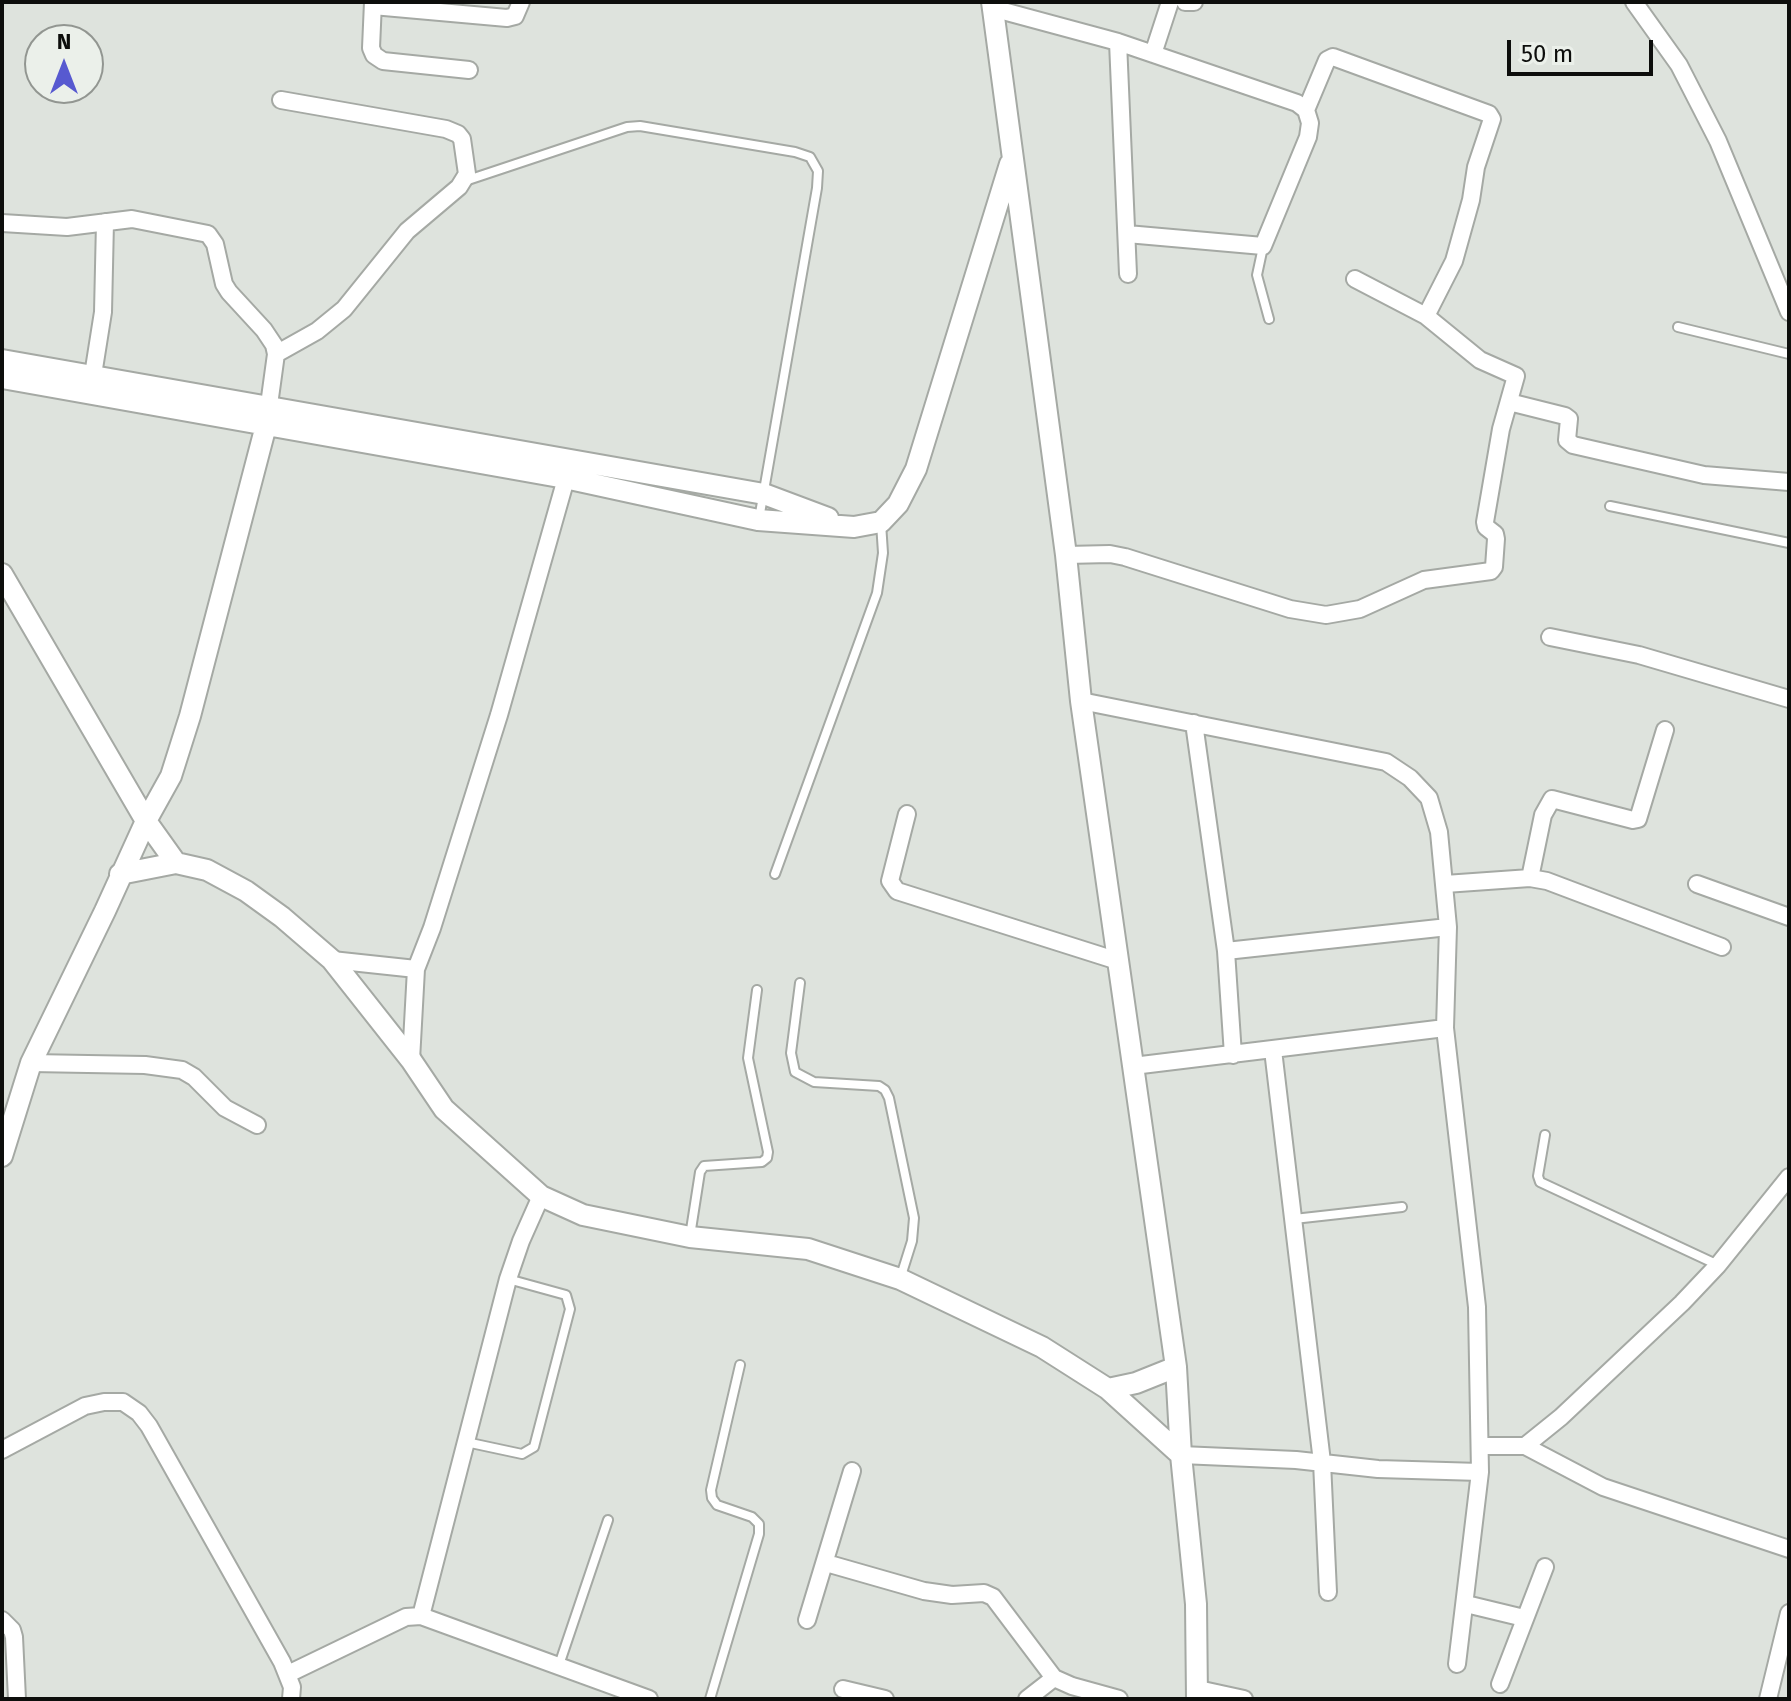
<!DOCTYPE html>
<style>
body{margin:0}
#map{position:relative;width:1791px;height:1701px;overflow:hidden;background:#dee3dd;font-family:"Fira Sans",sans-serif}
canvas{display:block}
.frame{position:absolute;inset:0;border:4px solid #0d0e0c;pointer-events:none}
.north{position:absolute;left:24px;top:24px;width:80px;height:80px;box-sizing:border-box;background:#ebf0ea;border:2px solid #929691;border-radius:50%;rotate:0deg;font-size:22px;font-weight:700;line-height:32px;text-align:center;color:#0d0e0c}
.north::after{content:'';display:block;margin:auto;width:28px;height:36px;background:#5759d0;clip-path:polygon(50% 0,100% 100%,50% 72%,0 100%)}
.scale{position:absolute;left:1507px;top:40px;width:146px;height:36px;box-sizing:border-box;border:4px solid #0d0e0c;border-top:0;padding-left:10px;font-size:24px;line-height:28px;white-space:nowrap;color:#0d0e0c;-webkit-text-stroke:6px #ebf0ea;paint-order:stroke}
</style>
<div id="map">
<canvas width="1791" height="1701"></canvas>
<div class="frame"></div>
<div class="north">N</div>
<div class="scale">50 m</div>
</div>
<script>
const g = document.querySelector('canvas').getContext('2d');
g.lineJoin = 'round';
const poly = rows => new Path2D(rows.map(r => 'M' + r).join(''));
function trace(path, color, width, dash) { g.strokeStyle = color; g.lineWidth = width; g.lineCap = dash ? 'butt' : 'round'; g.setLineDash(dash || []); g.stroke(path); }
const service = poly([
 [465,181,627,127,640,126,795,152,810,157,818,171,817,188,759,519],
 [1263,247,1257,275,1269,319],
 [1678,327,1789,354],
 [1610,506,1789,543],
 [775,874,877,593,883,553,881,523],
 [800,983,791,1053,795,1072,814,1082,879,1086,885,1090,889,1098,914,1218,912,1241,900,1279],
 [1545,1135,1538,1176,1540,1182,1718,1265],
 [1294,1219,1402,1207],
 [690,1236,700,1172,704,1166,762,1162,767,1158,768,1152,748,1058,757,990],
 [466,1442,522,1454,534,1447,570,1309,566,1295,508,1279],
 [559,1665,608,1520],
 [710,1699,759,1534,759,1524,752,1517,717,1505,712,1498,711,1490,740,1365]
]);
const minor = poly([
 [373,2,371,48,374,55,383,61,469,70],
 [1185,2,1194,2],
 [1634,2,1679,65,1718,141,1789,312],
 [373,6,507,18,515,16,521,2],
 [992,8,1118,42,1297,103,1306,110,1310,123,1308,137,1263,246,1127,234],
 [1118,42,1128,274],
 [1153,54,1170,2],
 [1306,110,1327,60,1333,57,1489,114,1492,119,1476,167,1471,200,1454,261,1426,316],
 [2,223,67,227,132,219,208,234,215,244,224,284,229,292,264,330,274,345,276,354,269,405],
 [276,354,317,331,344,309,407,231,459,187,467,174,462,139,458,134,446,129,281,100],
 [93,375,103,312,105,222],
 [1509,402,1565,416,1569,419,1567,440,1573,445,1704,475,1789,482],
 [1066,555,1110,554,1125,557,1290,609,1326,615,1360,609,1424,580,1491,571,1494,567,1496,539,1495,534,1486,527,1485,522,1501,429,1516,376,1480,360,1426,316,1355,279],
 [1550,637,1639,655,1789,699],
 [1081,701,1386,762,1410,778,1429,798,1439,832,1448,927,1445,1028,1477,1307,1480,1472,1378,1469,1296,1460,1181,1455],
 [1194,723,1226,951,1233,1055],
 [907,814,890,881,897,891,1118,961],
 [1530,878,1543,815,1552,799,1633,820,1638,819,1665,730],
 [1445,884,1530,878,1547,881,1722,947],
 [1697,884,1789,917],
 [1226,951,1448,927],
 [332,960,416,969],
 [1273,1050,1322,1462,1328,1592],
 [411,1060,416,969,432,928,499,715,569,468],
 [31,1063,145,1065,182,1070,194,1077,225,1108,257,1125],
 [1133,1066,1445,1028],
 [1480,1446,1525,1446,1561,1417,1682,1303,1718,1265,1789,1177],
 [1525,1446,1603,1487,1789,1549],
 [2,1450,85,1406,104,1402,123,1402,139,1413,149,1426,282,1662,292,1687,291,1699],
 [826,1563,924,1591,952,1595,984,1593,993,1597,1054,1678,1072,1686,1119,1699],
 [1466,1604,1524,1618],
 [421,1616,508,1279,521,1241,541,1196],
 [2,1620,12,1630,14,1637,17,1699],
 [807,1620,852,1471],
 [1457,1664,1480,1472],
 [288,1674,406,1617,421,1616,649,1699],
 [1500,1684,1545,1567],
 [843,1689,885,1699],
 [1198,1689,1244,1699],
 [1027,1699,1054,1678],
 [1768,1699,1789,1613]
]);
const tertiary = poly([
 [992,2,1066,555,1081,701,1176,1367,1181,1455,1196,1604,1197,1699],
 [2,360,764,494,828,518],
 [2,378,565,478,758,520,854,527,881,522,898,504,916,469,1010,164],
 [2,574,146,821,176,863,207,870,246,891,282,917,332,960,411,1060,444,1109,541,1196,583,1215,690,1237,808,1249,900,1279,1042,1347,1108,1389,1181,1455],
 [120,874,176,863],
 [2,1156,31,1063,105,911,146,821,171,776,190,716,269,414],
 [1108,1389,1136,1383,1176,1367]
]);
trace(service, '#a5a9a4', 12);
trace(minor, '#a5a9a4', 20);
trace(tertiary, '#a5a9a4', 24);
trace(service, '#fff', 8);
trace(minor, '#fff', 16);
trace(tertiary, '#fff', 20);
</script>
